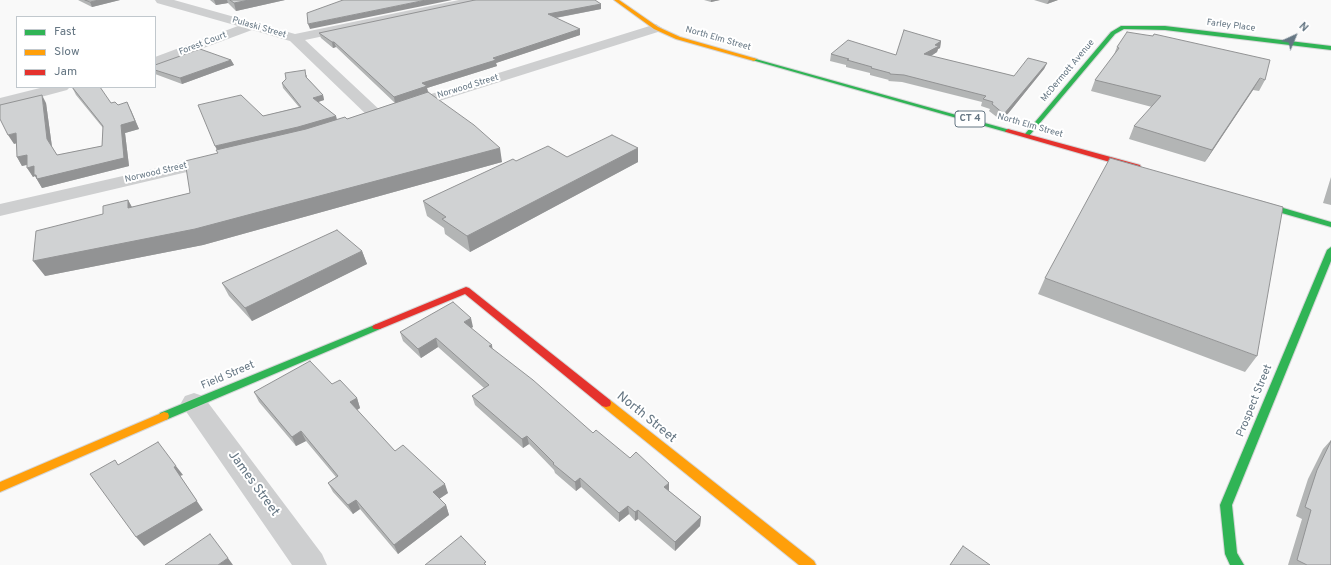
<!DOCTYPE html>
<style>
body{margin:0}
#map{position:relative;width:1331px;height:565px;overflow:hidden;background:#f9f9f9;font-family:Overpass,sans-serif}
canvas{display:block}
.legend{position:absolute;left:16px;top:16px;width:140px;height:72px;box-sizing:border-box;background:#fff;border:1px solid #c1c8cd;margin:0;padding:5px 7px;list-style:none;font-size:12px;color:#657683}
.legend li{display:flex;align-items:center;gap:8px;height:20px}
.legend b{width:20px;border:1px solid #c1c8cd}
.north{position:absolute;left:1275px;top:16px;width:40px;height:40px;-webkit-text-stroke:3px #fff;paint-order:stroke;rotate:44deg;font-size:11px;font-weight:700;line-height:16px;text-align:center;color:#657683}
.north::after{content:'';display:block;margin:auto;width:14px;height:18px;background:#657683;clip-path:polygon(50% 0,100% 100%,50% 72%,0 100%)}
</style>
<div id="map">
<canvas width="1331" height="565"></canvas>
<ul class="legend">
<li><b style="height:5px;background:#30b455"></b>Fast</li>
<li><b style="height:5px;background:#ff9f0a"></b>Slow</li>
<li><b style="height:5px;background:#e5322d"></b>Jam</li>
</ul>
<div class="north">N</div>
</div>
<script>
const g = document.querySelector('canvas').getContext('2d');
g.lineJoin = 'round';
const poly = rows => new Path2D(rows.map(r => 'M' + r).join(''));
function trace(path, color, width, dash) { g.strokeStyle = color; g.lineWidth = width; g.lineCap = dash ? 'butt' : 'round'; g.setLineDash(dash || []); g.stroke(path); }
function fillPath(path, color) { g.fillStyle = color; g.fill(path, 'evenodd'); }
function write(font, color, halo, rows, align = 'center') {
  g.font = font + ' Overpass,sans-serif'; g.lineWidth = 4; g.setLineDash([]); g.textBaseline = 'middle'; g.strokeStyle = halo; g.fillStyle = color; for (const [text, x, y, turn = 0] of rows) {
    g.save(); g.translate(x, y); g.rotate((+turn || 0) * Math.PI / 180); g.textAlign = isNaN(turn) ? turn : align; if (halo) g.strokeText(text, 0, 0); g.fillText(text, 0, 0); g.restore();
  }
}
const fast = poly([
 [1121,26,1165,26,1331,46,1331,50,1165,30,1124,29,1115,34,1029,136,1025,136,1025,134,1111,32,1121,26],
 [752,58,1010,130,1011,131,1010,132,1006,132,752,60,752,58],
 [1250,200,1256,200,1331,222,1331,227,1250,204,1249,202,1250,200],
 [1331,247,1331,261,1232,505,1237,553,1244,565,1230,565,1225,554,1220,505,1327,250,1331,247],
 [377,324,380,325,382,327,380,329,168,419,164,420,160,419,159,416,160,413,377,324]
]);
const slow = poly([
 [614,0,619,0,658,27,680,37,757,59,754,61,676,39,654,29,614,0],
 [606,399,610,400,814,561,816,565,799,565,602,406,601,403,602,400,606,399],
 [164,412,168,413,169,416,168,419,0,492,0,482,164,412]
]);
const jam = poly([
 [1008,129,1140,165,1141,167,1137,169,1134,169,1006,132,1005,131,1008,129],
 [466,287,469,288,610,400,611,403,610,406,606,407,602,406,465,294,380,329,374,329,372,327,374,325,466,287]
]);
trace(fast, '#d5d6d7', 2);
trace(slow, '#d5d6d7', 2);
trace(jam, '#d5d6d7', 2);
fillPath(poly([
 [155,0,174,0,295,34,459,0,482,0,476,4,305,40,383,113,385,116,383,119,377,121,371,119,290,41,252,30,155,66,155,57,238,26,157,3,155,0],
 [656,24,662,28,661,31,414,109,402,109,400,106,402,103,656,24],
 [44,87,70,87,67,90,0,108,0,98,44,87],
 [215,155,221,156,224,160,221,164,0,216,0,204,215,155],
 [194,393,203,396,322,554,327,565,292,565,185,410,181,403,185,396,194,393]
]), '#cecfd0');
fillPath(fast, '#30b455');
fillPath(slow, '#ff9f0a');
fillPath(jam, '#e5322d');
fillPath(poly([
 [78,0,120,0,92,7],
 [210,0,285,0,236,11,228,3,216,5],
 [704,0,720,0,711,2],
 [1034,0,1058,0,1047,4],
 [601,4,601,9,556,18,580,35,496,63,497,66,427,88,428,92,502,162,203,245,45,276,103,214,128,200,132,207,190,193,218,153,263,116,299,107,283,88,282,83,307,75,307,78,323,95,324,100,318,102,336,116,337,120,347,119,395,103,336,47,333,48,321,38,319,33],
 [941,41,940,48,938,49,937,52,931,56,1014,76,1047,63,1044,69,1002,121,989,111,990,109,981,106,982,102,902,82,888,81,889,80,870,75,870,73,846,67,846,65,830,61,831,54,896,55],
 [1117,47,1265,80,1259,91,1253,90,1205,162,1129,139,1134,126,1152,107,1091,91,1095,80,1113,57],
 [231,60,234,65,182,84,155,74,155,65],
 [72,87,111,103,118,105,131,110,139,129,125,133,129,166,42,188,35,176,33,177,27,165,22,166,17,157,17,143,14,144,46,103,52,147,57,155,102,146,103,128,76,95],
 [638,148,638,162,470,252,445,234,444,228,427,216,423,201,516,161,567,157],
 [1331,177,1331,205,1323,203],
 [362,251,367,264,252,321,229,296,222,283],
 [1045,278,1257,356,1245,372,1038,294],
 [473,327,471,328,493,350,593,433,669,491,701,517,700,526,675,551,638,519,635,521,629,514,619,522,581,487,576,491,555,473,554,470,529,444,523,448,475,405,472,396,484,388,438,347,421,358,403,341,400,332],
 [332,384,357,398,360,408,357,410,395,451,448,493,439,499,446,505,449,515,398,554,360,509,353,514,333,492,328,483,336,477,306,441,296,446,259,402,254,392],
 [1331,440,1331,565,1288,565,1302,519,1296,516,1308,479,1323,449]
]), '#b3b5b5');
fillPath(poly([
 [99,0,120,0,92,7,90,2],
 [214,0,227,0,228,3,216,5],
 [249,0,285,0,236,11,234,3],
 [426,0,452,0,310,29,308,24],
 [711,0,720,0,711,2],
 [1049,0,1058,0,1047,4],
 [601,4,601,9,549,19,548,14],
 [580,29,580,35,496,63,497,66,427,88,428,92,395,103,394,97,422,83,493,58],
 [941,41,940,48,938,49,937,52,923,61,924,54,935,45],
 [332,42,334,42,336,47,333,48],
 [231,60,234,65,182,84,180,78],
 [1047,63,1044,69,1002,121,1004,114],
 [1260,78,1253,90,1205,162,1212,150],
 [42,95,46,103,52,147,47,139],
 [323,95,324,100,315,103,313,98],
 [127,102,139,129,125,133,129,166,42,188,35,176,33,177,27,168,34,166,124,158,121,125],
 [336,116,337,121,218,152,215,146],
 [16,133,22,141,14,144,8,135],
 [500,148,502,162,203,245,45,276,33,261],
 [638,148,638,162,470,252,467,236],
 [27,155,33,163,22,166,17,157],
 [128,200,136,215,128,208],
 [362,251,367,264,252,321,245,308],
 [471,318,473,327,466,331,464,322],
 [436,338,438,347,421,358,418,349],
 [492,345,493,353,489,346],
 [357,398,360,408,354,412,350,402],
 [301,431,306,441,296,446,292,437],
 [527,436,529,444,523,448,522,439],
 [176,466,183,475,180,476,203,510,144,546,136,537,174,467],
 [580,478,581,487,576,491,575,482],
 [669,483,669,492,664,487],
 [445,484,448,493,436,501,433,492],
 [356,500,360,509,353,514,348,505],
 [446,505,449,515,398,554,394,545],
 [628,506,629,514,619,522,619,513],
 [638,510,638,519,635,521,635,512],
 [701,517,700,526,675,551,675,542],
 [228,558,233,565,218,565]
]), '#929394');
const building = poly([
 [85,0,99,0,90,2,85,0],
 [230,0,249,0,234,3,230,0],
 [343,0,426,0,308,24,307,13,343,0],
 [475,0,595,0,601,4,548,14,580,29,493,58,496,60,422,83,427,86,394,97,334,42,332,42,319,33,475,0],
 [904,30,941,41,935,45,939,46,924,54,1006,74,1014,76,1028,58,1047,63,1004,114,992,104,993,102,983,99,986,96,904,75,890,74,890,73,871,68,872,67,847,60,849,59,831,54,848,40,896,55,904,30],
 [1127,32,1146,35,1153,36,1154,34,1270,60,1265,80,1260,78,1212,150,1134,126,1161,96,1095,80,1119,48,1117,47,1127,32],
 [200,49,231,60,180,78,155,70,155,65,200,49],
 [305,70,306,77,323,95,313,98,336,116,298,127,215,146,198,105,241,95,263,116,301,107,282,83,286,79,285,73,305,70],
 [72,87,100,87,111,103,115,102,118,105,127,102,135,121,121,125,124,158,37,179,36,175,34,175,34,166,27,168,27,155,17,157,16,133,8,135,0,119,0,105,42,95,47,139,57,155,102,146,103,126,72,87],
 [428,92,474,125,500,148,195,229,33,261,36,231,103,214,103,206,128,200,128,208,190,193,185,161,218,153,216,150,306,129,345,117,347,119,428,92],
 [612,135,638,148,467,236,442,219,446,217,423,201,513,159,516,161,548,146,567,157,612,135],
 [1110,158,1283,207,1257,356,1045,278,1110,158],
 [337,230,362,251,245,308,222,283,337,230],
 [453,302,471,318,464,322,492,345,489,346,533,380,593,433,596,430,630,458,636,452,669,483,664,487,701,517,675,542,638,510,635,512,628,506,619,513,580,478,575,482,553,464,554,463,527,436,522,439,472,396,489,385,436,338,418,349,400,332,453,302],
 [310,361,332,384,340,380,357,398,350,402,395,451,403,445,445,484,433,492,446,505,394,545,356,500,348,505,328,483,338,476,301,431,292,437,254,392,310,361],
 [1331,441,1331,565,1307,565,1297,560,1311,510,1305,507,1317,470,1331,441],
 [158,442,176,466,174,467,197,501,136,537,90,474,115,460,118,465,158,442],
 [210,534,228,558,218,565,165,565,210,534],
 [461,536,486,562,484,563,486,565,425,565,461,536],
 [963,546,990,565,950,565,963,546]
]);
fillPath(building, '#d0d2d3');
trace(building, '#929394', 1);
write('9px', '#657683', '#fff', [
 ["Farley Place",1231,26,7],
 ["Pulaski Street",259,28,16],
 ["North Elm Street",718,39,16],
 ["Forest Court",203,44,-21],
 ["McDermott Avenue",1068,71,-50],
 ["Norwood Street",468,87,-17],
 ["North Elm Street",1030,126,16],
 ["Norwood Street",156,173,-13]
]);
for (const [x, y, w] of [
 [970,119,30]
]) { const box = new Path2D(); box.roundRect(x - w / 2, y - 8, w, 16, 3); g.fillStyle = '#fff'; g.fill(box); trace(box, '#657683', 1); }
write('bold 10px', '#657683', null, [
 ["CT 4",970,119]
]);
write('11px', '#657683', '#fff', [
 ["Field Street",228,376,-23],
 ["Prospect Street",1255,401,-68]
]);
write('13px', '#657683', '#fff', [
 ["North Street",646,418,39],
 ["James Street",253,484,54]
]);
</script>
